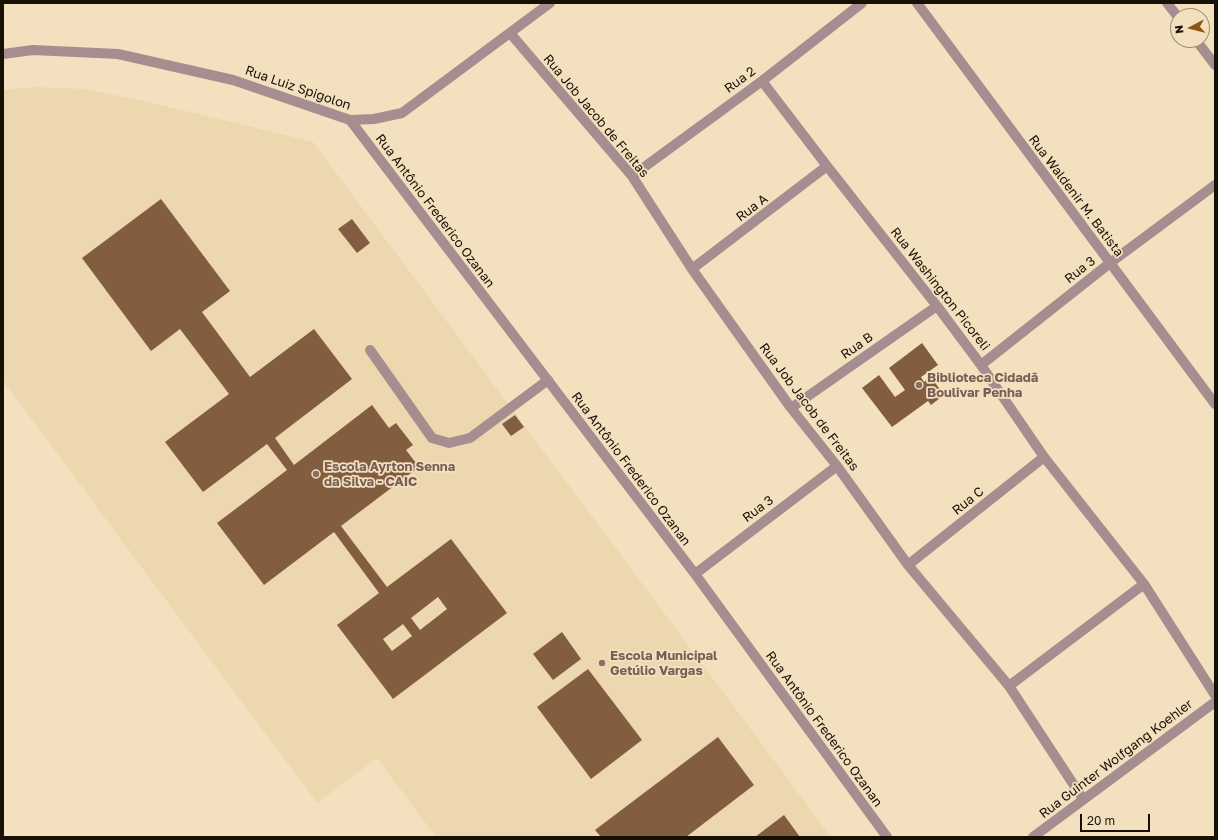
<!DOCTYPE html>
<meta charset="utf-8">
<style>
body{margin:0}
#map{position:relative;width:1218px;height:840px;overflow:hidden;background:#f3e0bf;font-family:"Golos Text",sans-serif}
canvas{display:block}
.frame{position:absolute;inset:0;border:4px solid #161005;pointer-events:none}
.north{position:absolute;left:1170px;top:8px;width:40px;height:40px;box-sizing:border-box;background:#f3e0bf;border:1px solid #9b8d75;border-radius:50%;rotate:263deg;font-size:11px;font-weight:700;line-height:16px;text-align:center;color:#161005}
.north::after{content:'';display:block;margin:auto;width:14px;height:18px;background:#8f5511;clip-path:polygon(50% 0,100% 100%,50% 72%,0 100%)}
.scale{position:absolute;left:1080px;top:814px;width:70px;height:18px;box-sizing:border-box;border:2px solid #161005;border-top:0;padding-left:5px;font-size:12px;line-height:14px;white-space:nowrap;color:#161005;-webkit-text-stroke:3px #f3e0bf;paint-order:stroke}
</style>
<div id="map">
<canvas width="1218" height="840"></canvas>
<div class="frame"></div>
<div class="north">N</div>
<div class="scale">20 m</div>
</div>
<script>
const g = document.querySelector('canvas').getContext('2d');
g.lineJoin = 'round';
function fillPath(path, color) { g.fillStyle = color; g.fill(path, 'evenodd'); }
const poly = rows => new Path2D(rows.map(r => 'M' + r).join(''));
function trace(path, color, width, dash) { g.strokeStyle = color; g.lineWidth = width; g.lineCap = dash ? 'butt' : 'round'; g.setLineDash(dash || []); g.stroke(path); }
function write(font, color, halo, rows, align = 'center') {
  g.font = font + ' "Golos Text",sans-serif'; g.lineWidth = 3.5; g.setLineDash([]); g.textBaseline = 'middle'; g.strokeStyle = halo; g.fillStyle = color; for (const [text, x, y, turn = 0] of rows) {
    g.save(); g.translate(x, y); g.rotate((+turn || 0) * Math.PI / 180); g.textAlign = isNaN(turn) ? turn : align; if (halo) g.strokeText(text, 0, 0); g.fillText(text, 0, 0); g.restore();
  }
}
fillPath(poly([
 [34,87,84,89,145,101,313,142,831,837,436,837,377,758,317,803,3,381,3,90]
]), '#edd7ae');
fillPath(poly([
 [161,199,230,291,202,312,250,377,314,329,352,379,275,438,294,465,372,405,389,428,396,423,413,445,406,450,419,467,341,526,387,587,451,539,507,613,393,699,337,625,379,593,334,532,264,585,217,523,287,470,267,444,203,492,165,442,229,394,180,329,151,351,82,258],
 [438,597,447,609,420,630,411,618],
 [403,624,412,636,392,651,383,639],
 [352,219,370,243,357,253,338,229],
 [922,343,938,365,921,377,924,382,931,377,944,395,931,405,928,401,892,427,862,388,879,375,895,397,905,390,889,368],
 [515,415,524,427,511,436,502,424],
 [562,632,581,659,553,680,533,654],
 [588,669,642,740,591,779,537,707],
 [718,737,754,785,686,837,601,837,595,830],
 [784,815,800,837,755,837]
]), '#835d40');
trace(poly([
 [370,350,432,438,449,443,470,438,548,380]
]), '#a68e90', 10);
trace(poly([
 [917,3,1215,404],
 [510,33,632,176,692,269,791,408,837,466,908,565,1009,686,1083,799],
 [3,54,33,50,118,54,233,80,350,120,374,119,402,113,550,3],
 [762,81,827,166,937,306,981,365,1044,457,1144,584,1215,695],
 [350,120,695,574,887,837],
 [632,176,762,81,862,3],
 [692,269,827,166],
 [981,365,1110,263,1215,185],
 [791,408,937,306],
 [908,565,1044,457],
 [695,574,837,466],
 [1009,686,1144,584],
 [1033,837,1215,702]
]), '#a68e90', 10);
trace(poly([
 [1167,3,1178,17],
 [1196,40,1215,65]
]), '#a68e90', 10);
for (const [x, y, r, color] of [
 [919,385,4,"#8d6e63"],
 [316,474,4,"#8d6e63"],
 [602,663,4,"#8d6e63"]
]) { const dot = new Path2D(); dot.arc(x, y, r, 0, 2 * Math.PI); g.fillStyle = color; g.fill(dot); trace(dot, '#f3e0bf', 1.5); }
write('13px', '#161005', '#f3e0bf', [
 ["Rua 2",740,80,-36],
 ["Rua Luiz Spigolon",298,88,19],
 ["Rua Job Jacob de Freitas",596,116,50],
 ["Rua Waldenir M. Batista",1076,196,53],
 ["Rua A",752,208,-37],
 ["Rua Antônio Frederico Ozanan",435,211,53],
 ["Rua 3",1080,270,-38],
 ["Rua Washington Picoreli",940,289,52],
 ["Rua B",857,346,-35],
 ["Rua Job Jacob de Freitas",809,407,53],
 ["Rua Antônio Frederico Ozanan",631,469,53],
 ["Rua C",968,501,-39],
 ["Rua 3",758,509,-37],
 ["Rua Antônio Frederico Ozanan",824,729,54],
 ["Rua Guinter Wolfgang Koehler",1116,759,-37]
]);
write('bold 13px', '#785e54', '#f3e0bf', [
 ["Biblioteca Cidadã",927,378],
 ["Boulivar Penha",927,393],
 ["Escola Ayrton Senna",324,467],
 ["da Silva - CAIC",324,482],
 ["Escola Municipal",610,656],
 ["Getúlio Vargas",610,671]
], 'left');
</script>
